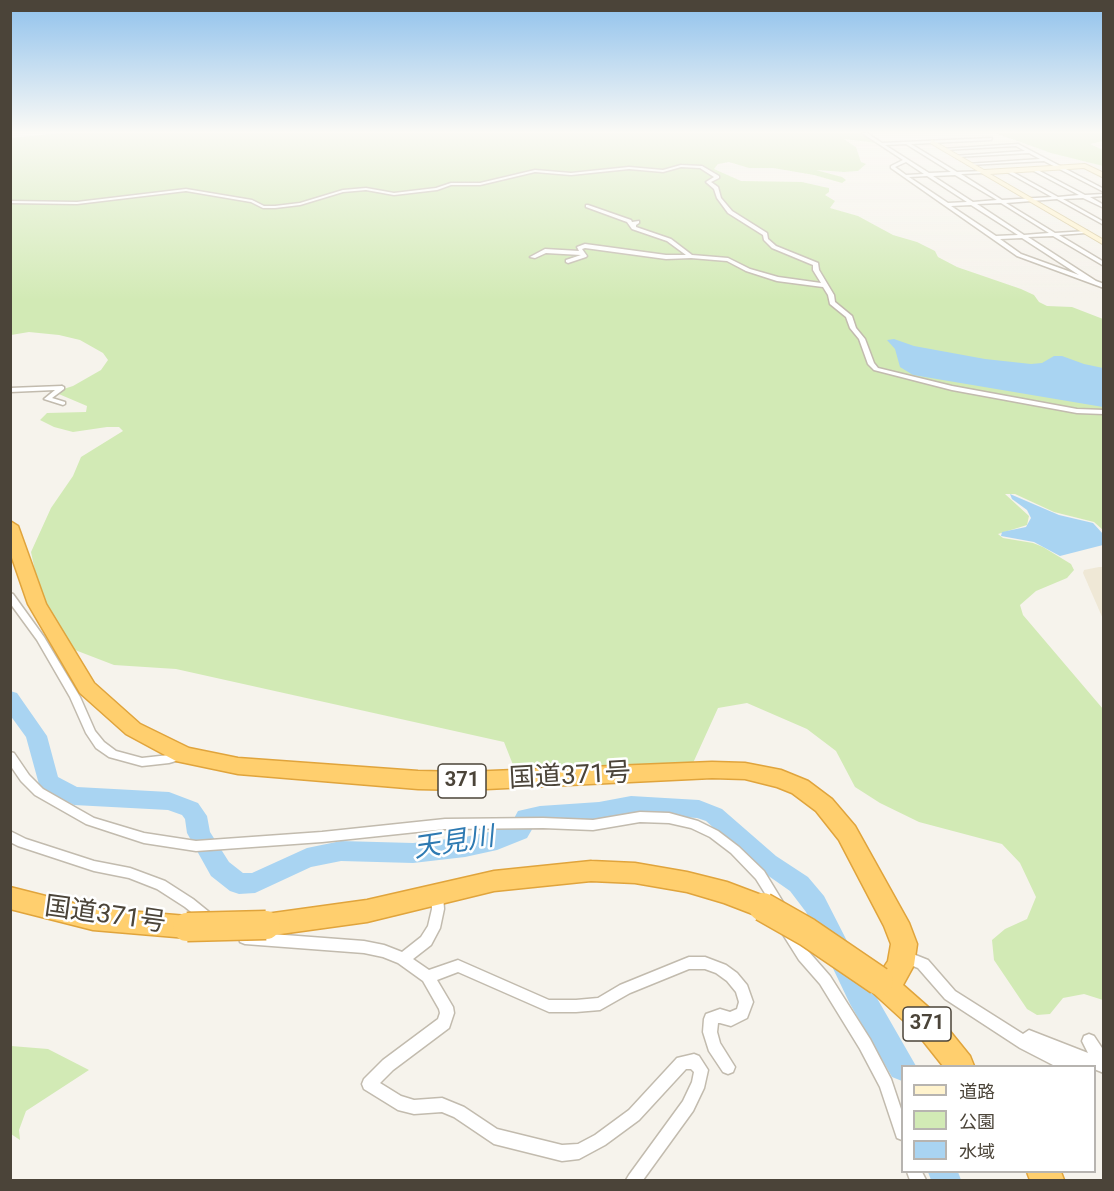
<!DOCTYPE html>
<meta charset="utf-8">
<style>
body{margin:0}
#map{position:relative;width:1114px;height:1191px;overflow:hidden;background:#f6f3ec;font-family:Roboto,"Noto Sans JP",sans-serif}
canvas{display:block}
.frame{position:absolute;inset:0;border:12px solid #4b4439;pointer-events:none}
.legend{position:absolute;left:901px;top:1065px;width:195px;height:108px;box-sizing:border-box;background:#fff;border:2px solid #b7b4b0;margin:0;padding:8px 10px;list-style:none;font-size:18px;color:#4b4439}
.legend li{display:flex;align-items:center;gap:12px;height:30px}
.legend b{width:30px;border:2px solid #b7b4b0}
</style>
<div id="map">
<canvas width="1114" height="1191"></canvas>
<div class="frame"></div>
<ul class="legend">
<li><b style="height:8px;background:#fff3cd"></b>道路</li>
<li><b style="height:16px;background:#d2eab5"></b>公園</li>
<li><b style="height:16px;background:#a9d4f2"></b>水域</li>
</ul>
</div>
<script>
const g = document.querySelector('canvas').getContext('2d');
g.lineJoin = 'round';
function fillPath(path, color) { g.fillStyle = color; g.fill(path, 'evenodd'); }
const poly = rows => new Path2D(rows.map(r => 'M' + r).join(''));
function trace(path, color, width, dash) { g.strokeStyle = color; g.lineWidth = width; g.lineCap = dash ? 'butt' : 'round'; g.setLineDash(dash || []); g.stroke(path); }
function write(font, color, halo, rows, align = 'center') {
  g.font = font + ' Roboto,"Noto Sans JP",sans-serif'; g.lineWidth = 5; g.setLineDash([]); g.textBaseline = 'middle'; g.strokeStyle = halo; g.fillStyle = color; for (const [text, x, y, turn = 0] of rows) {
    g.save(); g.translate(x, y); g.rotate((+turn || 0) * Math.PI / 180); g.textAlign = isNaN(turn) ? turn : align; if (halo) g.strokeText(text, 0, 0); g.fillText(text, 0, 0); g.restore();
  }
}
fillPath(poly([
 [1099,567,1103,567,1103,619,1083,573,1084,570]
]), '#efe8d6');
fillPath(poly([
 [63,133,861,133,876,143,844,139,856,147,861,162,866,164,858,171,844,172,816,170,842,177,846,180,842,183,814,175,773,168,749,168,729,162,718,164,714,169,741,181,802,182,824,187,829,188,829,192,825,195,835,201,830,208,858,216,893,235,917,242,935,251,938,257,957,267,1021,289,1034,295,1039,302,1047,306,1072,307,1103,319,1103,530,1094,522,1054,512,1015,494,1005,494,1029,516,1027,525,998,534,1003,538,1033,543,1043,547,1071,564,1074,570,1067,578,1036,591,1020,605,1023,615,1103,709,1103,1000,1084,994,1063,998,1050,1014,1037,1015,1027,1009,994,960,992,940,1005,929,1027,919,1036,897,1020,863,1002,844,919,822,880,803,855,787,836,751,807,729,747,703,718,708,693,763,517,775,504,742,176,669,114,665,75,650,51,617,38,585,31,552,51,508,73,476,81,457,123,431,119,427,107,427,73,432,54,427,40,420,47,413,86,412,87,406,54,392,73,386,101,370,108,360,103,353,80,340,59,335,29,332,11,335,10,138],
 [995,133,1103,133,1103,141,1090,144,1103,150,1103,166,1051,153],
 [11,1046,48,1049,89,1070,26,1111,19,1130,20,1140,11,1134]
]), '#d2eab5');
fillPath(poly([
 [894,339,914,346,985,359,1031,364,1042,363,1054,356,1062,356,1084,364,1103,368,1103,407,913,375,900,367,895,349,887,340],
 [1010,494,1059,515,1093,523,1103,534,1103,545,1060,556,1034,542,1001,536,1002,532,1026,527,1031,518,1027,510,1012,499]
]), '#a9d4f2');
fillPath(poly([
 [10,691,17,693,47,736,58,777,77,787,169,792,198,803,207,816,210,832,229,862,243,873,252,873,307,848,341,841,413,843,465,837,494,831,511,824,518,811,540,806,599,802,631,796,699,800,722,809,776,856,808,877,824,896,870,986,916,1066,902,1066,902,1081,892,1077,850,1004,806,912,790,891,760,870,706,821,697,818,631,814,599,820,540,824,534,826,527,838,497,850,465,857,413,863,341,861,311,867,255,893,239,894,230,891,211,876,187,833,185,819,182,815,168,810,74,805,40,788,26,737,10,715,10,691],
 [928,1172,958,1172,961,1180,931,1180,928,1172]
]), '#a9d4f2');
const street = poly([
 [862,133,867,133,882,143,992,138,991,140,911,144,957,172,985,171,983,173,961,174,1002,200,1052,197,1007,172,1009,170,1058,197,1079,195,1032,170,1034,168,1085,195,1104,194,1104,196,1090,197,1104,205,1104,208,1083,198,1063,199,1104,222,1104,225,1057,199,1006,203,1055,233,1087,231,1087,233,1085,233,1059,235,1104,262,1104,266,1053,236,1028,237,1096,281,1104,284,1104,288,1017,256,891,168,891,166,903,160,862,133],
 [906,144,951,172,929,173,885,145,906,144],
 [906,162,924,174,906,175,895,167,906,162],
 [955,175,997,200,973,202,933,176,955,175],
 [927,176,967,202,948,203,909,177,927,176],
 [1001,203,1049,233,1024,235,977,204,1001,203],
 [971,205,1018,235,996,236,951,206,971,205],
 [1022,238,1079,275,1021,254,1000,239,1022,238],
 [1018,144,1104,189,1104,192,1044,161,969,165,967,164,1040,159,1029,153,956,157,954,156,1025,151,1016,146,944,150,942,149,1018,144],
 [681,165,702,166,719,176,719,178,711,182,718,187,721,198,732,211,767,233,768,239,776,246,818,263,819,270,834,295,835,302,852,316,856,328,865,339,874,363,878,368,952,386,1077,409,1104,410,1104,414,1077,413,952,390,874,370,868,364,859,339,850,328,846,317,830,304,828,295,823,287,777,281,746,271,727,261,691,258,666,259,585,248,582,249,587,256,586,257,568,263,566,262,566,260,581,255,546,253,535,258,530,257,545,249,579,251,577,247,585,244,666,255,686,255,667,241,632,229,627,222,586,207,586,205,588,205,631,220,632,222,639,221,639,223,636,225,636,227,671,239,692,255,728,258,750,269,778,277,821,283,813,270,813,265,772,248,764,240,763,235,728,213,717,198,714,189,706,182,714,177,700,168,681,167,663,172,629,169,571,175,535,172,480,185,451,185,437,190,394,195,366,190,343,192,300,205,275,208,263,208,251,202,186,191,77,204,10,203,10,201,77,202,186,189,252,200,264,206,275,206,300,203,343,190,366,188,394,193,436,188,451,183,480,183,535,170,571,173,629,167,663,170,681,165],
 [62,386,64,387,64,389,52,398,65,402,65,404,63,405,44,399,55,390,10,392,10,388,62,386],
 [10,593,13,594,44,637,80,697,95,731,104,742,116,751,142,758,169,755,182,751,186,752,187,755,186,758,169,763,142,766,109,757,96,748,86,733,70,697,37,640,10,603,10,593],
 [10,752,14,753,29,775,43,789,94,818,144,833,196,841,322,832,445,819,543,818,593,820,640,812,669,813,698,821,718,831,739,847,764,871,786,907,784,911,780,912,776,911,756,879,731,853,710,837,691,828,669,823,640,822,593,830,543,828,445,829,322,842,196,851,144,843,86,824,35,795,21,781,10,765,10,752],
 [10,831,26,839,94,861,130,868,165,881,193,899,214,916,216,920,214,924,210,926,206,924,185,907,157,889,129,878,94,871,18,846,10,842,10,831],
 [437,890,441,891,443,895,444,909,440,928,431,945,413,959,429,970,458,960,549,1000,576,1000,598,998,620,985,684,959,689,957,705,957,726,965,737,973,747,985,753,1002,747,1018,731,1026,720,1023,718,1023,717,1032,720,1043,735,1067,733,1072,728,1074,723,1072,709,1051,703,1032,704,1019,706,1014,720,1009,730,1012,737,1009,739,1002,736,992,727,981,716,973,705,969,689,969,630,993,600,1010,576,1012,549,1012,458,972,437,980,453,1007,454,1013,449,1028,393,1070,380,1083,401,1096,414,1100,442,1098,464,1107,497,1129,562,1145,578,1144,595,1135,629,1110,677,1058,694,1054,699,1056,708,1070,704,1088,693,1111,643,1180,626,1180,629,1175,683,1101,692,1082,694,1072,691,1069,686,1069,639,1120,605,1145,579,1159,562,1161,494,1144,454,1117,442,1112,414,1114,398,1110,364,1089,362,1084,364,1079,383,1060,438,1019,440,1013,439,1009,423,981,398,963,383,957,364,953,245,944,240,942,239,938,240,934,245,932,364,941,384,945,402,952,421,937,428,926,432,909,431,895,433,891,437,890],
 [786,923,790,925,809,952,830,976,870,1039,891,1079,902,1112,902,1140,897,1138,880,1087,860,1049,820,984,799,960,782,933,780,929,782,925,786,923],
 [903,950,928,960,955,991,1023,1034,1029,1030,1088,1053,1082,1041,1084,1036,1089,1034,1094,1036,1104,1051,1104,1073,1094,1069,1094,1066,1058,1066,1053,1065,1020,1048,945,999,918,968,898,960,896,956,898,952,903,950],
 [907,1172,922,1172,926,1180,910,1180,907,1172]
]);
const secondary = poly([
 [932,140,984,170,1085,164,1104,173,1104,178,1084,168,990,174,1104,240,1104,245,930,143,932,140]
]);
const highway = poly([
 [10,521,18,526,46,604,94,683,140,724,189,748,238,758,418,771,466,772,712,762,745,763,781,770,808,781,832,799,855,826,909,923,917,944,914,965,903,985,936,1014,970,1056,974,1066,943,1066,916,1032,870,990,866,981,870,972,879,969,882,970,888,961,891,944,884,926,839,840,816,811,792,793,777,787,745,779,712,778,466,790,418,789,238,774,176,761,126,734,80,693,28,604,10,552,10,521],
 [591,861,635,863,687,872,727,882,772,899,775,907,772,915,763,918,724,903,687,892,635,883,591,881,494,891,367,922,266,936,257,933,253,925,257,917,266,914,367,900,494,871,591,861],
 [10,887,93,908,187,916,196,919,200,927,196,935,187,938,93,930,10,909,10,887],
 [1027,1172,1061,1172,1064,1180,1030,1180,1027,1172]
]);
trace(street, '#c2bbae', 3);
trace(secondary, '#d6c79b', 2);
trace(highway, '#e0a43c', 3);
fillPath(street, '#fff');
fillPath(secondary, '#fff3cd');
fillPath(highway, '#ffcf6e');
const highwayBridge = poly([
 [763,907,807,932,879,981],
 [187,927,266,925]
]);
trace(highwayBridge, '#e0a43c', 31, []);
trace(highwayBridge, '#ffcf6e', 28);
const sky = g.createLinearGradient(0, 0, 0, 300);
sky.addColorStop(0, '#8fc1ec');
sky.addColorStop(0.44, '#fbfaf6');
sky.addColorStop(1, '#fbfaf600');
g.fillStyle = sky;
g.fillRect(0, 0, 1114, 300);
for (const [x, y, w] of [
 [462,781,48],
 [927,1024,48]
]) { const box = new Path2D(); box.roundRect(x - w / 2, y - 17, w, 34, 4.5); g.fillStyle = '#fff'; g.fill(box); trace(box, '#4b4439', 1.5); }
write('bold 20px', '#4b4439', null, [
 ["371",462,781],
 ["371",927,1024]
]);
write('26px', '#4b4439', '#fff', [
 ["国道371号",570,777,-3],
 ["国道371号",105,916,8]
]);
write('italic 27px', '#2e7ab2', '#fff', [
 ["天見川",454,844,-9]
]);
</script>
